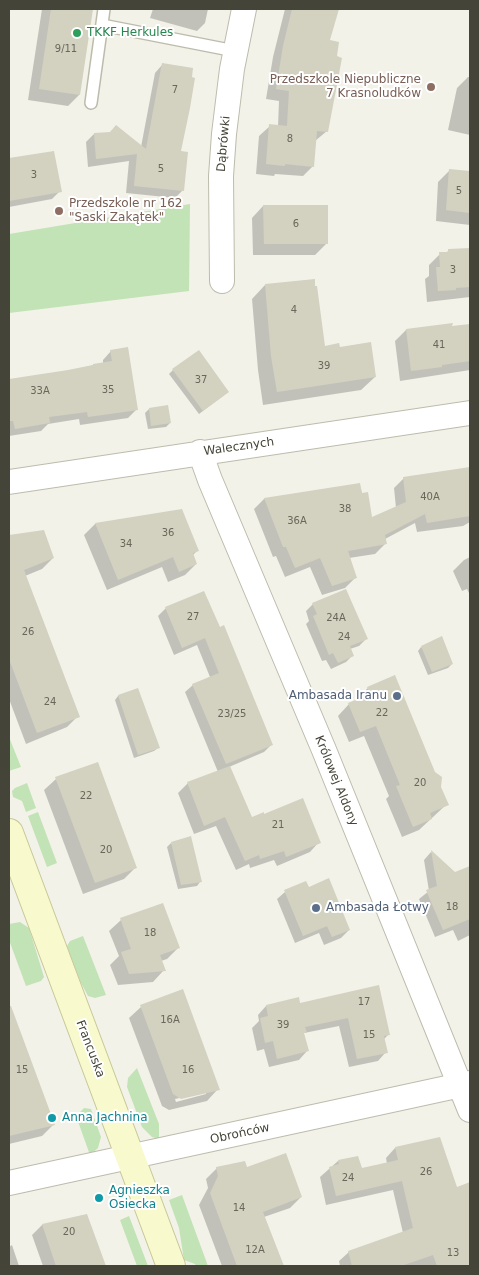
<!DOCTYPE html>
<meta charset="utf-8">
<style>
body{margin:0}
#map{position:relative;width:479px;height:1275px;overflow:hidden;background:#f2f2e9;font-family:"DejaVu Sans",sans-serif}
canvas{display:block}
.frame{position:absolute;inset:0;border:10px solid #454438;pointer-events:none}
</style>
<div id="map">
<canvas width="479" height="1275"></canvas>
<div class="frame"></div>
</div>
<script>
const g = document.querySelector('canvas').getContext('2d');
g.lineJoin = 'round';
function fillPath(path, color) { g.fillStyle = color; g.fill(path, 'evenodd'); }
const poly = rows => new Path2D(rows.map(r => 'M' + r).join(''));
function trace(path, color, width, dash) { g.strokeStyle = color; g.lineWidth = width; g.lineCap = dash ? 'butt' : 'round'; g.setLineDash(dash || []); g.stroke(path); }
function write(font, color, halo, rows, align = 'center') {
  g.font = font + ' "DejaVu Sans",sans-serif'; g.lineWidth = 4; g.setLineDash([]); g.textBaseline = 'middle'; g.strokeStyle = halo; g.fillStyle = color; for (const [text, x, y, turn = 0] of rows) {
    g.save(); g.translate(x, y); g.rotate((+turn || 0) * Math.PI / 180); g.textAlign = isNaN(turn) ? turn : align; if (halo) g.strokeText(text, 0, 0); g.fillText(text, 0, 0); g.restore();
  }
}
fillPath(poly([
 [190,204,189,291,9,313,9,234],
 [9,737,21,767,9,771],
 [27,783,36,808,26,812,22,801,13,797,12,791,15,788],
 [38,812,57,863,47,867,28,816],
 [20,922,29,928,44,977,41,981,26,986,9,940,9,924],
 [83,936,106,995,95,998,88,996,80,981,67,946,70,941],
 [137,1068,159,1124,159,1139,152,1137,142,1127,127,1087,128,1078],
 [84,1108,91,1109,101,1137,98,1148,90,1155,76,1116],
 [182,1195,208,1266,196,1266,195,1264,184,1260,179,1228,169,1200],
 [129,1216,148,1266,137,1266,120,1220]
]), '#c2e3b5');
fillPath(poly([
 [42,9,92,9,79,95,68,106,28,100],
 [153,9,208,9,205,23,197,31,150,18],
 [285,9,338,9,328,41,327,131,315,141,313,166,303,176,275,174,274,176,256,174,259,136,270,126,278,126,279,101,266,99,273,57],
 [162,65,179,152,183,190,175,198,126,193,129,161,88,167,86,142,94,134,141,147,155,73],
 [468,77,470,77,470,135,448,130,457,88],
 [53,152,60,191,52,199,9,207,9,160],
 [450,170,470,172,470,225,436,221,438,182],
 [263,206,327,243,315,255,253,255,252,218],
 [470,249,470,297,427,302,425,279,429,276,429,265,440,254,446,253,449,250],
 [265,285,323,347,339,349,375,377,361,390,263,405,258,370,252,299],
 [470,325,470,370,400,381,395,341,406,330],
 [111,351,136,410,128,418,80,425,79,419,48,424,41,431,9,436,9,380,68,371,103,363,103,360],
 [173,370,224,395,199,414,169,374],
 [149,409,170,423,166,427,148,429,145,413],
 [470,468,470,522,463,526,417,532,415,523,385,539,385,544,375,554,349,558,355,578,345,588,322,595,310,567,285,577,276,556,273,557,254,509,264,499,359,484,371,519,396,508,394,488,404,478],
 [181,510,197,551,193,555,196,564,185,575,168,582,162,567,107,590,84,535,95,524],
 [43,531,53,558,42,569,25,576,78,716,67,727,26,744,9,699,9,536],
 [470,557,470,595,467,589,462,591,453,571,464,560],
 [204,592,271,745,264,752,229,767,251,819,319,842,310,852,277,866,274,860,250,868,249,864,236,870,216,826,194,834,178,793,188,783,218,772,185,692,193,685,210,677,197,645,174,655,158,616,166,608],
 [313,604,366,639,359,646,350,649,353,655,346,662,331,669,326,660,322,661,306,624,309,621,306,611],
 [421,647,452,664,448,668,428,675,418,651],
 [368,688,440,787,447,804,419,830,402,837,386,799,389,796,364,736,349,742,338,716,349,704,357,701,356,699],
 [138,690,158,748,154,751,134,758,115,700,118,696],
 [56,779,136,867,124,879,83,894,44,790],
 [171,843,200,882,197,886,178,889,167,847],
 [431,852,455,874,470,867,470,935,458,941,453,930,435,937,419,899,429,891,424,860],
 [308,888,349,930,341,938,324,945,319,933,295,943,277,899,285,892],
 [121,920,178,948,167,959,161,961,164,970,153,982,118,985,110,965,119,956,109,931],
 [378,987,389,1034,383,1040,386,1052,378,1061,349,1067,339,1026,304,1033,303,1034,307,1051,299,1060,269,1067,264,1049,257,1051,252,1028,259,1021,258,1015,266,1006,298,999,299,1004],
 [141,1007,218,1089,207,1101,169,1110,162,1106,129,1018],
 [206,1092,206,1094,176,1102,175,1099],
 [15,1022,53,1125,42,1136,9,1144,9,1024],
 [395,1148,456,1189,470,1184,470,1216,466,1217,470,1231,470,1266,340,1266,339,1261,349,1252,403,1233,393,1190,326,1205,320,1177,338,1161,361,1169,387,1164,386,1158],
 [217,1168,246,1168,301,1197,290,1208,264,1217,281,1266,222,1266,199,1205,208,1188,206,1179],
 [86,1215,104,1266,43,1266,32,1235,42,1225],
 [12,1245,19,1266,9,1266,9,1247]
]), '#0003');
fillPath(poly([
 [51,9,93,9,80,95,39,89],
 [292,9,339,9,330,40,339,42,337,56,342,58,328,132,317,131,314,167,285,164,285,166,266,164,269,124,287,126,289,91,276,89,283,46],
 [162,63,193,68,192,77,195,78,190,108,181,151,188,152,184,191,134,186,137,154,96,159,94,133,110,132,116,125,146,149],
 [54,151,62,192,9,201,9,158],
 [449,169,470,171,470,213,446,210],
 [263,205,328,205,328,244,264,244],
 [470,248,470,287,456,288,456,290,438,291,436,267,440,267,439,252,448,252,448,249],
 [315,279,315,286,317,286,325,346,339,343,340,347,371,342,376,377,277,392,271,356,265,284],
 [453,323,452,326,470,324,470,361,442,365,442,367,411,371,406,329],
 [128,347,138,410,88,417,87,412,49,417,50,423,15,429,13,421,9,421,9,379,68,370,93,365,93,364,112,361,110,350],
 [199,350,229,392,203,411,172,369],
 [168,405,171,423,151,426,149,408],
 [470,467,470,516,427,523,425,514,385,535,387,544,348,551,357,578,332,586,320,558,295,568,286,547,283,547,264,498,360,483,362,493,368,492,372,517,406,502,403,477],
 [182,509,199,551,193,553,197,564,179,572,173,557,118,580,95,523],
 [44,530,54,558,24,570,80,717,37,733,9,659,9,535],
 [346,589,368,639,350,646,354,656,338,663,333,653,329,655,313,616,317,614,312,603],
 [204,591,220,627,224,625,273,745,226,764,192,684,219,673,205,638,182,648,165,607],
 [442,636,453,664,432,672,421,646],
 [395,675,435,772,442,777,441,787,449,805,430,813,432,819,413,827,396,786,400,785,376,726,360,732,348,703,370,694,367,687],
 [138,688,160,748,138,755,118,695],
 [98,762,137,868,95,883,55,777],
 [230,766,252,817,264,812,264,814,303,798,321,843,286,857,284,851,260,859,259,855,245,861,225,817,204,826,187,782],
 [191,836,202,882,181,885,171,842],
 [431,850,455,872,470,866,470,919,443,930,426,890,437,886],
 [329,878,350,930,332,937,327,926,303,936,284,890,306,881,309,887],
 [163,903,180,948,160,955,166,971,129,974,121,952,131,949,120,918],
 [379,985,390,1035,384,1036,388,1053,357,1059,348,1018,305,1027,307,1033,304,1033,309,1051,277,1059,273,1041,265,1043,260,1018,268,1016,266,1005,299,997,300,1003],
 [183,989,220,1090,181,1099,173,1094,140,1005],
 [9,1006,11,1006,55,1125,9,1136],
 [440,1137,457,1187,470,1182,470,1266,437,1266,433,1255,401,1266,352,1266,348,1251,413,1228,402,1181,336,1196,329,1167,339,1164,338,1160,358,1156,362,1168,398,1160,395,1147],
 [286,1153,302,1197,263,1212,284,1266,237,1266,210,1193,218,1176,216,1167,245,1161,247,1167],
 [87,1214,106,1266,56,1266,42,1224]
]), '#d3d1bf');
const lane = poly([
 [102,25,235,51],
 [91,103,104,9]
]);
const street = poly([
 [222,281,221,176,224,134,232,69,244,9],
 [200,452,210,480,324,750,470,1110],
 [9,482,470,413],
 [9,1183,470,1083]
]);
const secondary = poly([
 [9,833,171,1266]
]);
trace(lane, '#bdbcac', 14);
trace(street, '#bdbcac', 26);
trace(secondary, '#c7c898', 30);
trace(lane, '#fff', 11);
trace(street, '#fff', 24);
trace(secondary, '#f8f9cc', 28);
for (const [x, y, r, color] of [
 [77,33,5,"#2e9e5b"],
 [431,87,5,"#8d6e63"],
 [59,211,5,"#8d6e63"],
 [397,696,5,"#5c6f8a"],
 [316,908,5,"#5c6f8a"],
 [52,1118,5,"#0f9aa8"],
 [99,1198,5,"#0f9aa8"]
]) { const dot = new Path2D(); dot.arc(x, y, r, 0, 2 * Math.PI); g.fillStyle = color; g.fill(dot); trace(dot, '#fff', 2); }
write('10px', '#68675a', null, [
 ["9/11",66,49],
 ["7",175,90],
 ["8",290,139],
 ["5",161,169],
 ["3",34,175],
 ["5",459,191],
 ["6",296,224],
 ["3",453,270],
 ["4",294,310],
 ["41",439,345],
 ["39",324,366],
 ["37",201,380],
 ["35",108,390],
 ["33A",40,391],
 ["40A",430,497],
 ["38",345,509],
 ["36A",297,521],
 ["36",168,533],
 ["34",126,544],
 ["27",193,617],
 ["24A",336,618],
 ["26",28,632],
 ["24",344,637],
 ["24",50,702],
 ["22",382,713],
 ["23/25",232,714],
 ["20",420,783],
 ["22",86,796],
 ["21",278,825],
 ["20",106,850],
 ["18",452,907],
 ["18",150,933],
 ["17",364,1002],
 ["16A",170,1020],
 ["39",283,1025],
 ["15",369,1035],
 ["15",22,1070],
 ["16",188,1070],
 ["26",426,1172],
 ["24",348,1178],
 ["14",239,1208],
 ["20",69,1232],
 ["12A",255,1250],
 ["13",453,1253]
]);
write('12px', '#27864d', '#fff', [
 ["TKKF Herkules",87,33]
], 'left');
write('12px', '#785e54', '#fff', [
 ["Przedszkole Niepubliczne",421,80],
 ["7 Krasnoludków",421,94],
 ["Przedszkole nr 162",69,204,"left"],
 ["\"Saski Zakątek\"",69,218,"left"]
], 'right');
write('12px', '#454438', '#fff', [
 ["Dąbrówki",224,144,-85],
 ["Walecznych",239,447,-8],
 ["Królowej Aldony",336,781,68],
 ["Francuska",90,1049,69],
 ["Obrońców",240,1134,-12]
]);
write('12px', '#4e5e75', '#fff', [
 ["Ambasada Iranu",387,696],
 ["Ambasada Łotwy",326,908,"left"]
], 'right');
write('12px', '#0d838f', '#fff', [
 ["Anna Jachnina",62,1118],
 ["Agnieszka",109,1191],
 ["Osiecka",109,1205]
], 'left');
</script>
